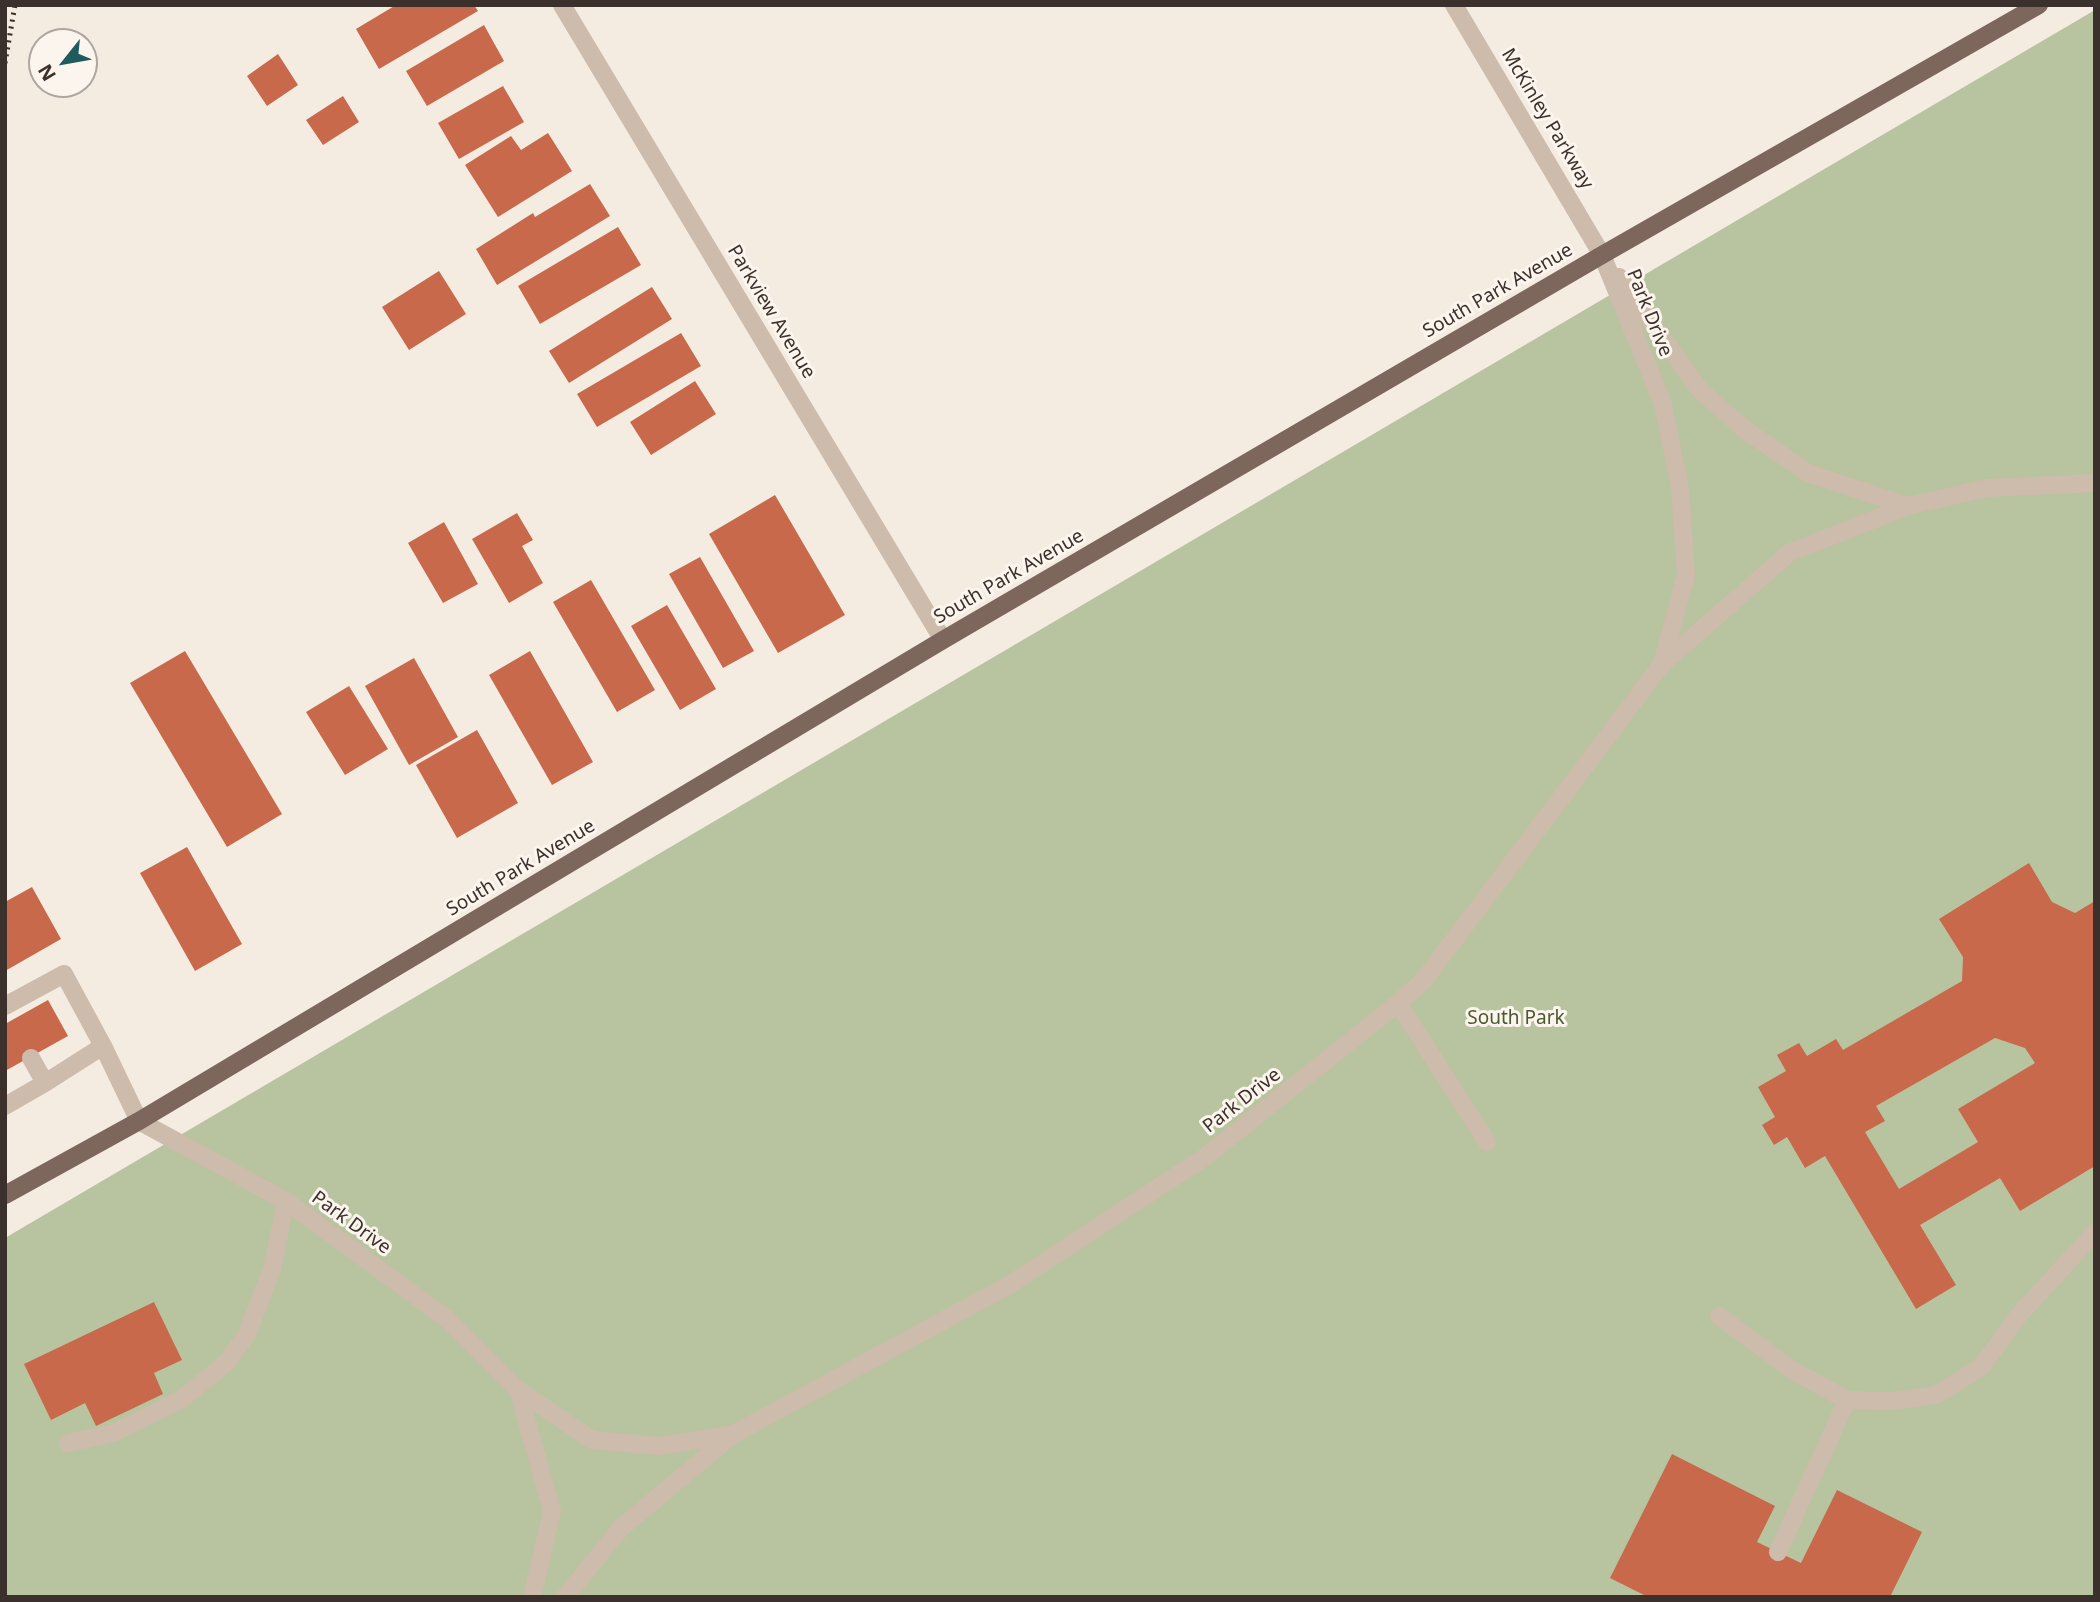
<!DOCTYPE html>
<style>
body{margin:0}
#map{position:relative;width:2100px;height:1602px;overflow:hidden;background:#f4ebe1;font-family:"Noto Sans",sans-serif}
canvas{display:block}
.frame{position:absolute;inset:0;border:7px solid #3b302b;pointer-events:none}
.north{position:absolute;left:28px;top:28px;width:70px;height:70px;box-sizing:border-box;background:#fbf5ee;border:2px solid #aea6a0;border-radius:50%;rotate:239deg;font-size:19px;font-weight:700;line-height:28px;text-align:center;color:#3b302b}
.north::after{content:'';display:block;margin:auto;width:24px;height:32px;background:#1f5a5e;clip-path:polygon(50% 0,100% 100%,50% 72%,0 100%)}
</style>
<div id="map">
<canvas width="2100" height="1602"></canvas>
<div class="frame"></div>
<div class="north">N</div>
</div>
<script>
const g = document.querySelector('canvas').getContext('2d');
g.lineJoin = 'round';
function fillPath(path, color) { g.fillStyle = color; g.fill(path, 'evenodd'); }
const poly = rows => new Path2D(rows.map(r => 'M' + r).join(''));
function trace(path, color, width, dash) { g.strokeStyle = color; g.lineWidth = width; g.lineCap = dash ? 'butt' : 'round'; g.setLineDash(dash || []); g.stroke(path); }
function write(font, color, halo, rows, align = 'center') {
  g.font = font + ' "Noto Sans",sans-serif'; g.lineWidth = 6; g.setLineDash([]); g.textBaseline = 'middle'; g.strokeStyle = halo; g.fillStyle = color; for (const [text, x, y, turn = 0] of rows) {
    g.save(); g.translate(x, y); g.rotate((+turn || 0) * Math.PI / 180); g.textAlign = isNaN(turn) ? turn : align; if (halo) g.strokeText(text, 0, 0); g.fillText(text, 0, 0); g.restore();
  }
}
fillPath(poly([
 [2095,10,2095,1597,5,1597,5,1238]
]), '#b8c4a0');
fillPath(poly([
 [396,5,474,5,478,11,379,69,356,29],
 [484,25,504,61,427,106,406,71],
 [278,54,298,85,267,106,247,76],
 [503,86,524,122,459,159,438,123],
 [343,96,359,122,323,145,306,120],
 [548,133,572,171,498,217,465,165,511,136,521,150],
 [590,184,610,216,497,285,476,249,533,213,535,217],
 [618,227,641,265,540,324,518,286],
 [439,271,466,314,409,350,382,307],
 [652,287,672,319,569,383,549,351],
 [681,333,701,366,597,427,577,394],
 [695,381,716,414,651,455,630,422],
 [775,495,845,615,778,653,709,534],
 [517,513,533,540,522,546,543,583,509,603,472,539],
 [444,522,478,584,443,603,408,543],
 [700,557,754,651,723,668,669,574],
 [591,580,655,690,617,712,553,602],
 [667,605,716,689,680,710,631,626],
 [185,651,282,814,227,847,130,683],
 [530,651,593,762,552,785,489,675],
 [414,658,458,737,409,765,365,686],
 [349,686,388,749,345,775,306,712],
 [477,730,518,803,457,838,416,765],
 [187,847,242,944,195,971,140,873],
 [2029,863,2052,902,2075,913,2095,901,2095,1166,2020,1211,2000,1178,1920,1225,1956,1285,1916,1309,1825,1156,1805,1168,1787,1137,1774,1145,1762,1125,1775,1117,1758,1087,1786,1071,1777,1055,1799,1043,1807,1056,1836,1039,1843,1050,1962,981,1963,957,1939,919],
 [1995,1038,2025,1048,2035,1063,1958,1109,1978,1142,1899,1189,1865,1132,1885,1121,1876,1106],
 [32,887,61,939,5,971,5,902],
 [48,1000,68,1036,5,1071,5,1024],
 [154,1302,182,1360,154,1373,163,1394,96,1426,85,1403,51,1420,24,1364],
 [1672,1454,1775,1506,1757,1542,1801,1563,1837,1490,1922,1532,1890,1597,1648,1597,1610,1578]
]), '#c8694b');
trace(poly([
 [1398,1003,1487,1142],
 [5,1006,64,974,103,1046,139,1121],
 [31,1058,45,1083],
 [5,1106,45,1083,103,1046],
 [1719,1316,1792,1370,1847,1400,1891,1401,1936,1395,1981,1367,2019,1315,2095,1232],
 [68,1443,113,1433,182,1399,227,1362,247,1334,272,1269,286,1201],
 [1778,1552,1847,1400]
]), '#cdbbac', 18);
trace(poly([
 [562,5,943,640],
 [1619,277,1699,389,1744,429,1808,473,1908,506,1987,488,2095,483],
 [1662,664,1789,553,1908,506],
 [139,1121,286,1201,447,1319,518,1390,592,1440,659,1446,730,1435],
 [518,1390,552,1511,532,1597],
 [565,1597,622,1527,732,1435,1009,1285,1205,1157,1398,1003,1423,981,1662,664,1686,575,1680,488,1663,404,1602,255]
]), '#cdbbac', 18);
trace(poly([
 [1454,5,1602,255]
]), '#cdbbac', 18);
trace(poly([
 [5,1195,139,1121,943,640,1602,255,2039,5]
]), '#7d675c', 18);
trace(poly([
 [5,63,15,5]
]), '#3b302b', 5, [2, 5]);
write('19px', '#3b302b', '#fbf5ee', [
 ["McKinley Parkway",1547,119,59],
 ["South Park Avenue",1498,291,-30],
 ["Parkview Avenue",771,312,59],
 ["Park Drive",1649,313,68],
 ["South Park Avenue",1009,577,-30],
 ["South Park Avenue",521,868,-31],
 ["Park Drive",1242,1101,-38],
 ["Park Drive",351,1223,36]
]);
write('19px', '#4a5a2e', '#fbf5ee', [
 ["South Park",1516,1019]
]);
</script>
